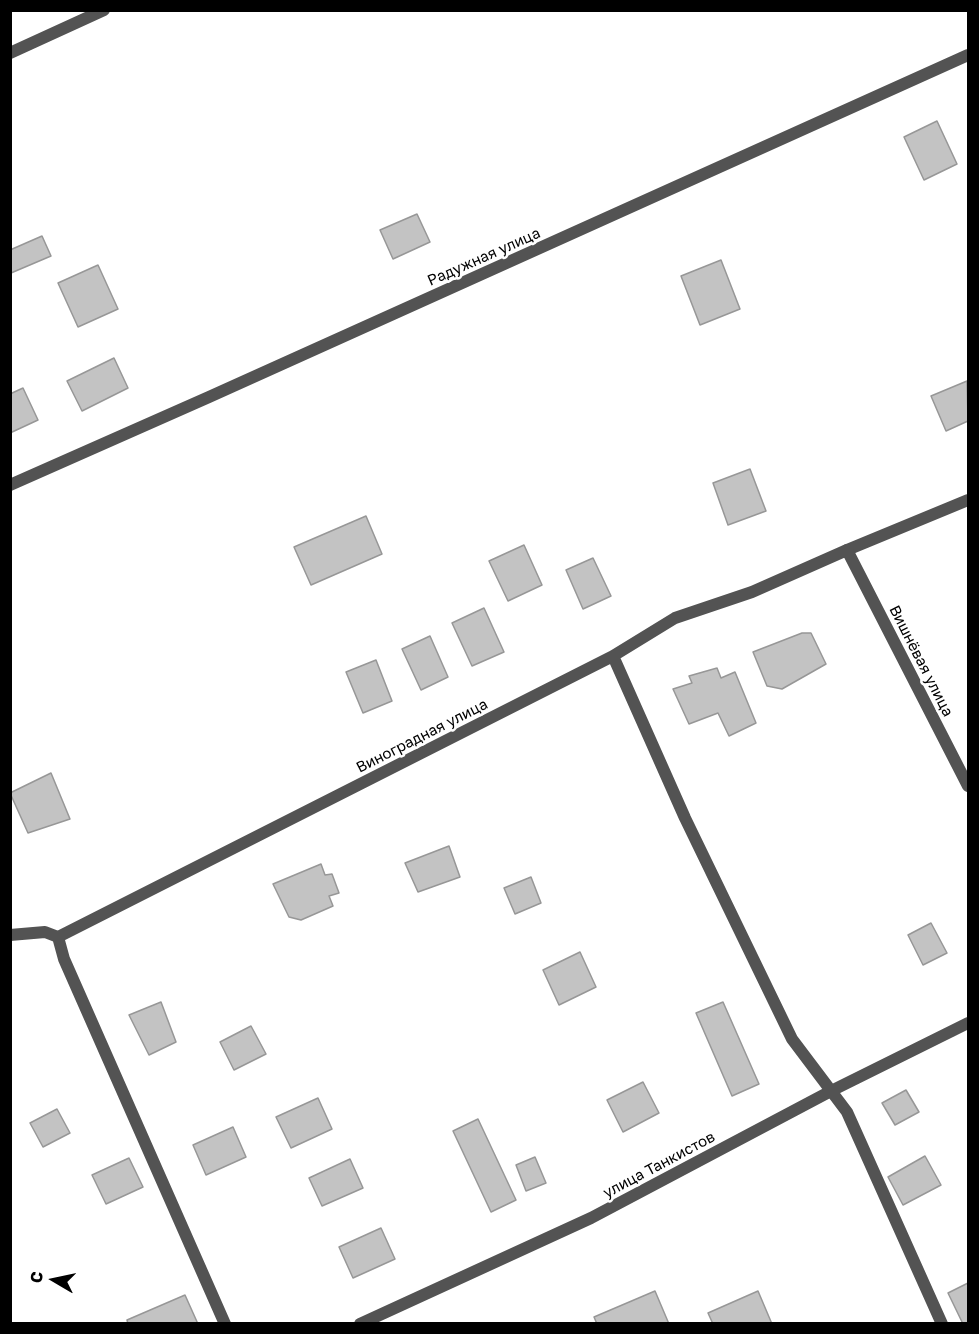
<!DOCTYPE html>
<meta charset="utf-8">
<style>
body{margin:0}
#map{position:relative;width:979px;height:1334px;overflow:hidden;background:#fff;font-family:"Golos Text",sans-serif}
canvas{display:block}
.frame{position:absolute;inset:0;border:12px solid #000;pointer-events:none}
.north{position:absolute;left:24px;top:1250px;width:60px;height:60px;-webkit-text-stroke:4px #fff;paint-order:stroke;rotate:279deg;font-size:16px;font-weight:700;line-height:24px;text-align:center;color:#000}
.north::after{content:'';display:block;margin:auto;width:21px;height:27px;background:#000;clip-path:polygon(50% 0,100% 100%,50% 72%,0 100%)}
</style>
<div id="map">
<canvas width="979" height="1334"></canvas>
<div class="frame"></div>
<div class="north">С</div>
</div>
<script>
const g = document.querySelector('canvas').getContext('2d');
g.lineJoin = 'round';
function fillPath(path, color) { g.fillStyle = color; g.fill(path, 'evenodd'); }
const poly = rows => new Path2D(rows.map(r => 'M' + r).join(''));
function trace(path, color, width, dash) { g.strokeStyle = color; g.lineWidth = width; g.lineCap = dash ? 'butt' : 'round'; g.setLineDash(dash || []); g.stroke(path); }
function write(font, color, halo, rows, align = 'center') {
  g.font = font + ' "Golos Text",sans-serif'; g.lineWidth = 5; g.setLineDash([]); g.textBaseline = 'middle'; g.strokeStyle = halo; g.fillStyle = color; for (const [text, x, y, turn = 0] of rows) {
    g.save(); g.translate(x, y); g.rotate((+turn || 0) * Math.PI / 180); g.textAlign = isNaN(turn) ? turn : align; if (halo) g.strokeText(text, 0, 0); g.fillText(text, 0, 0); g.restore();
  }
}
const building = poly([
 [937,121,957,164,924,180,904,137,937,121],
 [417,214,430,242,393,259,380,230,417,214],
 [42,236,51,256,11,273,10,250,42,236],
 [721,260,740,309,700,325,681,276,721,260],
 [98,265,118,309,78,327,58,283,98,265],
 [114,358,128,388,82,411,67,381,114,358],
 [967,381,968,421,946,431,931,396,967,381],
 [23,388,38,420,10,433,10,394,23,388],
 [750,469,766,511,728,525,713,483,750,469],
 [366,516,382,554,311,585,294,547,366,516],
 [524,545,542,585,508,601,489,561,524,545],
 [593,558,611,596,583,609,566,570,593,558],
 [484,608,504,652,472,666,452,623,484,608],
 [802,633,811,633,826,664,782,689,767,686,753,652,802,633],
 [430,636,448,677,421,690,402,649,430,636],
 [376,660,392,701,363,713,346,672,376,660],
 [717,668,721,678,735,672,756,723,729,736,718,713,689,724,673,689,692,683,689,676,717,668],
 [51,773,70,819,28,833,10,793,51,773],
 [449,846,460,877,418,892,405,863,449,846],
 [321,864,325,875,332,874,339,893,329,896,333,906,301,920,289,917,273,884,321,864],
 [531,877,541,903,515,914,504,888,531,877],
 [931,923,947,953,923,965,908,935,931,923],
 [580,952,596,987,559,1005,543,970,580,952],
 [161,1002,176,1042,149,1055,129,1015,161,1002],
 [723,1002,759,1084,732,1096,696,1013,723,1002],
 [251,1026,266,1054,234,1070,220,1042,251,1026],
 [643,1082,659,1113,623,1132,607,1100,643,1082],
 [906,1090,919,1112,895,1125,882,1103,906,1090],
 [318,1098,332,1129,291,1148,276,1117,318,1098],
 [57,1109,70,1133,43,1147,30,1123,57,1109],
 [478,1119,516,1200,491,1212,453,1131,478,1119],
 [233,1127,246,1157,206,1175,193,1145,233,1127],
 [925,1156,941,1185,903,1205,888,1177,925,1156],
 [535,1157,546,1183,526,1191,516,1165,535,1157],
 [129,1158,143,1187,106,1204,92,1175,129,1158],
 [350,1159,363,1188,322,1206,309,1178,350,1159],
 [381,1228,395,1259,353,1278,339,1247,381,1228],
 [968,1283,968,1324,963,1324,948,1293,968,1283],
 [655,1291,669,1324,597,1324,594,1317,655,1291],
 [758,1291,772,1324,713,1324,708,1313,758,1291],
 [185,1295,198,1324,128,1324,127,1320,185,1295]
]);
fillPath(building, '#c3c3c3');
trace(building, '#979797', 1.5);
trace(poly([
 [847,550,968,500]
]), '#535353', 12);
trace(poly([
 [10,53,104,10],
 [10,485,209,397,968,55],
 [613,656,685,818,792,1039,847,1112,942,1324],
 [10,935,45,932,58,937,613,656,675,618,752,592,847,550,968,786],
 [58,937,64,959,225,1324],
 [360,1324,591,1218,831,1091,968,1023]
]), '#535353', 12);
write('15px', '#000', '#fff', [
 ["Радужная улица",484,257,-24],
 ["Вишнёвая улица",921,661,63],
 ["Виноградная улица",422,736,-27],
 ["улица Танкистов",659,1165,-28]
]);
</script>
